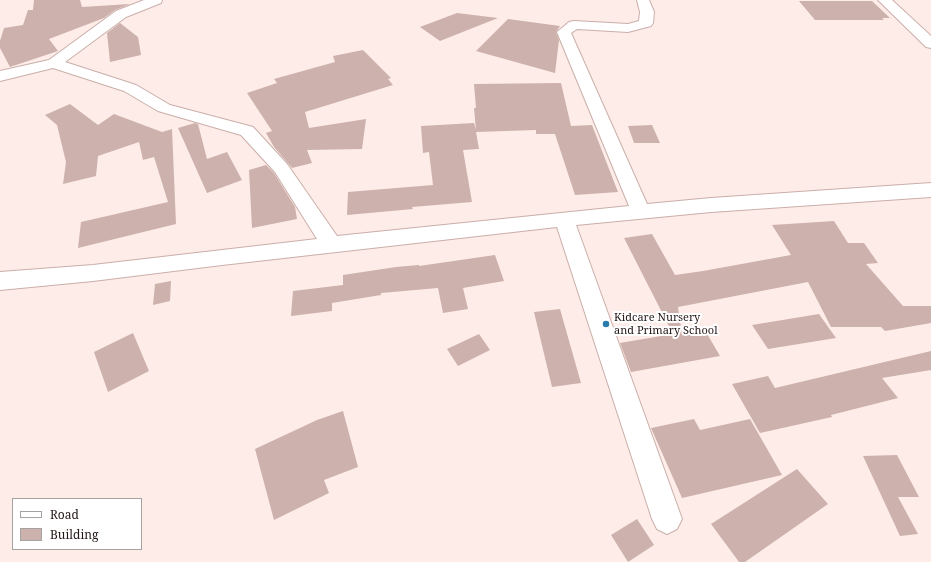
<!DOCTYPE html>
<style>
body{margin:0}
#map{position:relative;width:931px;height:562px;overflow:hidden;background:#feece9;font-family:"Noto Serif",serif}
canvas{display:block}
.legend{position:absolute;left:12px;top:498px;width:130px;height:52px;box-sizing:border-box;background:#fff;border:1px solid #a7a2a2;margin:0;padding:5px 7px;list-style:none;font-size:12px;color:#221716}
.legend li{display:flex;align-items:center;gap:8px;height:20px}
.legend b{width:20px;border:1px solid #a7a2a2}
</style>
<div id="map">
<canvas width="931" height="562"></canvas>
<ul class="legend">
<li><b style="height:5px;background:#fff"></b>Road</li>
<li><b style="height:11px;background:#cdb1ac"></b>Building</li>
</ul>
</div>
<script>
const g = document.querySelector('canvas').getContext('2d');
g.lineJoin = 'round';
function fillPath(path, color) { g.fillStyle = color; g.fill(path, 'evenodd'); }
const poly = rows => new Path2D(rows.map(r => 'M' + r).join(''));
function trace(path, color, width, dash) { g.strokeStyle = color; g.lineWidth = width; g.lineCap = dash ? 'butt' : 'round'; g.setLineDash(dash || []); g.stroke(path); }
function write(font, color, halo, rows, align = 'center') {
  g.font = font + ' "Noto Serif",serif'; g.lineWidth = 4; g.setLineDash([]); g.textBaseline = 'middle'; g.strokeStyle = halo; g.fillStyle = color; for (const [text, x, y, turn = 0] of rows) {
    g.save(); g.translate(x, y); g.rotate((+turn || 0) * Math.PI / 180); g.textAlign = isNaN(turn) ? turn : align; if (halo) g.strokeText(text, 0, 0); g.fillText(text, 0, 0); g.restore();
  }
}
fillPath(poly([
 [34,0,80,0,82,7,130,4,115,10,104,18,49,39,58,51,10,67,0,48,0,41,4,28,23,25,28,10,33,10],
 [799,1,872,1,890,18,882,18,884,20,815,20],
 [457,13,498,18,440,41,420,27],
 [508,19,560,26,556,32,559,40,555,73,476,51],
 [120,23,138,37,141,55,110,62,107,33],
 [363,50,391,78,388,79,393,85,305,112,309,128,366,119,362,149,307,150,312,163,292,168,274,147,266,133,272,131,247,93,277,83,274,79,335,62,333,56],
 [561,83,571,126,592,125,618,192,575,195,555,134,536,134,536,130,476,132,479,149,463,150,472,202,412,207,413,209,347,215,348,192,433,185,429,152,423,153,421,126,474,123,476,130,474,108,476,108,474,84],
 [70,104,98,125,114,114,162,132,172,129,176,224,78,248,81,222,168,202,154,157,143,160,139,142,98,156,96,176,63,184,66,162,57,125,45,115],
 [195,123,198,124,207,159,227,152,242,180,207,193,178,128],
 [652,125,660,143,634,143,628,126],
 [266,165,274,173,295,207,297,219,252,228,249,170],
 [834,221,848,243,864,243,878,263,866,264,903,306,931,306,931,323,885,331,881,327,831,327,808,282,678,307,682,335,706,332,720,356,631,372,620,343,673,334,624,238,652,234,675,275,703,271,791,255,772,225],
 [495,255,504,281,463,288,468,309,443,313,438,288,381,293,381,295,332,303,332,311,291,316,293,291,343,285,343,275,396,267,419,265,419,266],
 [171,281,170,301,153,305,155,284],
 [560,309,581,383,552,387,534,312],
 [819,314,836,338,768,349,752,325],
 [133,333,149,371,108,392,94,352],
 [479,334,490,350,458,366,447,349],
 [931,351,931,370,882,378,898,398,831,415,832,417,760,433,732,384,768,376,775,388],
 [343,411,358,467,324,480,329,493,274,520,255,449,317,420],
 [694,419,700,430,750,419,782,475,682,498,651,428],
 [897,455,919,497,898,497,918,534,900,536,863,456],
 [797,469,828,504,745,562,739,562,711,524],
 [637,519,654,545,628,562,611,535]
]), '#cdb1ac');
const minor = poly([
 [144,0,162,0,161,3,126,17,65,62,136,85,170,105,253,127,287,164,337,236,629,206,557,32,569,22,574,21,628,24,639,21,640,12,637,0,649,0,654,12,653,23,651,26,628,32,577,29,571,33,647,204,711,198,931,183,931,197,711,212,576,225,682,519,677,529,667,534,657,529,652,519,557,227,222,265,93,281,0,290,0,272,93,265,317,239,275,172,241,135,158,111,124,91,53,68,0,81,0,71,49,60,116,11,144,0],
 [878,0,892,0,931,36,931,48,926,47,878,0]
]);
trace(minor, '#caaea9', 2);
fillPath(minor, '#fff');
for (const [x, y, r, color] of [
 [606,324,4,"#2a7cad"]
]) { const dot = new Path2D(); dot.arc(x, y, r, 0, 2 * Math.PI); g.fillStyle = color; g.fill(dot); trace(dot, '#fff', 1.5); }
write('11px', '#221716', '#fff', [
 ["Kidcare Nursery",614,318],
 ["and Primary School",614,331]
], 'left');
</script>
